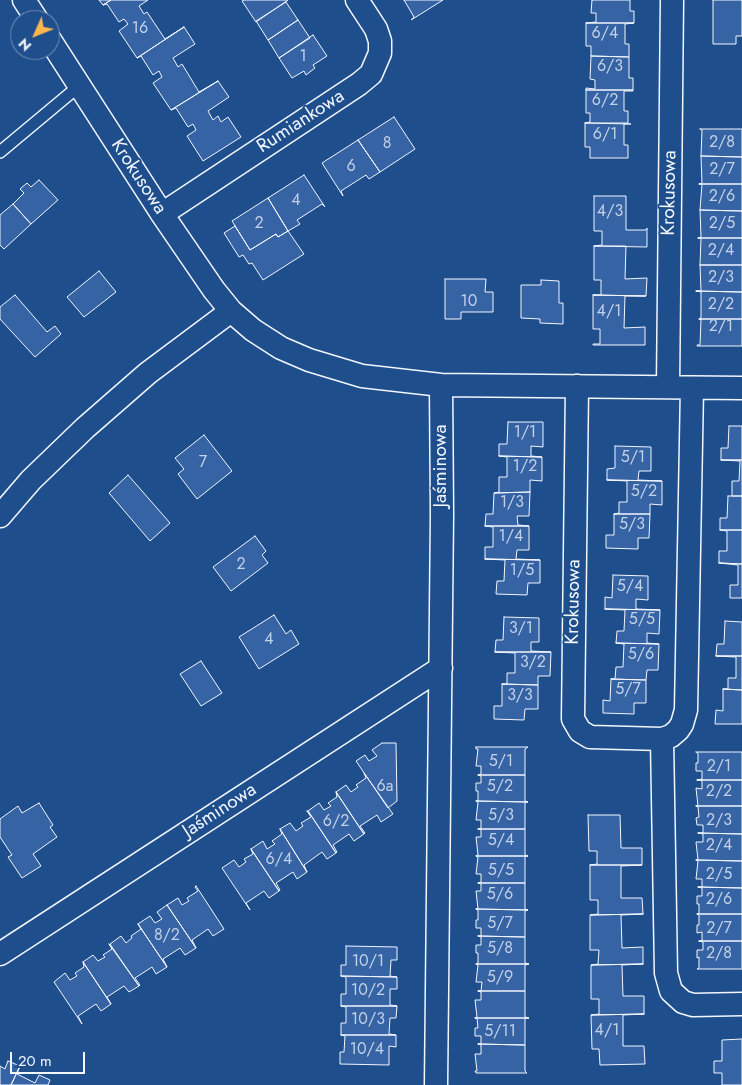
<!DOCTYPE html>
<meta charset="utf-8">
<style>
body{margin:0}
#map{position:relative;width:742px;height:1085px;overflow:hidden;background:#1f4e8c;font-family:Jost,sans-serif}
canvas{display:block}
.north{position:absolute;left:10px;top:10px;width:50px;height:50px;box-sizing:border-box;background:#1f4e8c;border:1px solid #7391ba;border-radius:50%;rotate:226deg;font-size:14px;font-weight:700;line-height:20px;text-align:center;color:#f2f6ff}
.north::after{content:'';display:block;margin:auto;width:18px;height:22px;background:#ffb74d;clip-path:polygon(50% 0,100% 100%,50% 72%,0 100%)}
.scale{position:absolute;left:10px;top:1052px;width:75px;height:22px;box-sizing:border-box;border:2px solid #f2f6ff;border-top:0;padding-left:6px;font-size:15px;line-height:18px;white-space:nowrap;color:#f2f6ff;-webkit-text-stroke:4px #1f4e8c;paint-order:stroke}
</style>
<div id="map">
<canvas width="742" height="1085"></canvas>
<div class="north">N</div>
<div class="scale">20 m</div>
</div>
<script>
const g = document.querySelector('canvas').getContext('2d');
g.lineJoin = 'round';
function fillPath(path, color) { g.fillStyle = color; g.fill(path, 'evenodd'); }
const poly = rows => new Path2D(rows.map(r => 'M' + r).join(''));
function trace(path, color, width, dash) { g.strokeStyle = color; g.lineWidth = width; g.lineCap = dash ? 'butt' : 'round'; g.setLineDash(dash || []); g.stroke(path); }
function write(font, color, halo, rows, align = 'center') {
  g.font = font + ' Jost,sans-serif'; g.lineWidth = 4; g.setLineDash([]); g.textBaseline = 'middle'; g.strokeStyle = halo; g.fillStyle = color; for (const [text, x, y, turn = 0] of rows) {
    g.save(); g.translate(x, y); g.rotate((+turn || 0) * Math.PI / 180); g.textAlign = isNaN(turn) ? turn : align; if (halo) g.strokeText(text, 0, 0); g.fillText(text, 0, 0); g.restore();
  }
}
const building = poly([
 [99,0,111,0,103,5,99,0],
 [111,0,148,0,139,6,144,14,147,12,165,39,184,27,137,58,119,31,128,24,124,19,119,22,107,4,103,5,111,0],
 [244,0,288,0,256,22,242,1,244,0],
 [404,0,443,0,411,20,414,17,404,0],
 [592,0,630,0,630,11,634,11,634,23,586,23,596,22,596,13,591,13,592,0],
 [713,0,742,0,742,36,736,36,736,44,713,44,713,0],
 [286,2,298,20,268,40,256,21,286,2],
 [298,20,310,38,279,58,268,40,298,20],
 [586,23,634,23,625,24,625,44,629,44,629,57,591,56,591,46,586,46,586,23],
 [184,27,195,44,173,58,178,67,182,64,199,92,218,81,171,110,153,83,162,77,159,71,153,75,141,56,137,58,184,27],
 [313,35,327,56,313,65,315,68,306,75,304,71,292,78,279,58,313,35],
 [591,56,629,57,629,78,633,78,633,90,586,90,586,88,595,89,595,80,590,79,591,56],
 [218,81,229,97,208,111,213,120,218,116,221,122,228,117,241,137,203,161,187,136,196,130,193,124,188,127,176,108,171,110,218,81],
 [586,90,633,90,633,91,624,91,624,111,628,111,628,123,585,123,590,122,590,113,586,113,586,90],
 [394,117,415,149,380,172,358,140,394,117],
 [585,123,631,124,624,124,624,145,628,145,628,158,590,158,590,147,585,147,585,123],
 [700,129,742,129,742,157,701,156,702,130,700,129],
 [358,140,380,172,369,179,366,175,341,191,343,196,322,163,358,140],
 [701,156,742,157,742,184,699,184,702,183,701,156],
 [304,175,325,207,322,204,297,220,300,224,288,231,268,198,304,175],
 [39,180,58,200,31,224,13,204,24,193,20,189,27,183,31,187,39,180],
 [699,184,742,184,742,211,700,210,702,184,699,184],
 [594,196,626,196,626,230,646,230,647,228,647,247,594,246,602,245,602,231,594,231,594,196],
 [268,198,288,231,278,237,276,234,250,250,232,221,268,198],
 [13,204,31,224,4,249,0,245,0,215,13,204],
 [700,210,742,211,742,238,698,238,701,237,700,210],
 [235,226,250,250,276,234,278,237,288,231,304,254,263,280,252,263,249,264,243,255,239,257,224,233,235,226],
 [698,238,742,238,742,265,700,265,701,238,698,238],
 [594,246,626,246,625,279,647,278,646,296,593,295,601,295,601,280,594,280,594,246],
 [700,265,742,265,742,292,696,291,701,291,700,265],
 [99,271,116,292,84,317,67,297,99,271],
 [445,279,486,279,485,292,493,292,493,312,461,312,461,319,445,319,445,279],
 [541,280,559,281,559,303,563,303,563,324,540,323,540,319,521,318,521,285,541,285,541,280],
 [696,291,742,292,742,319,699,319,701,318,701,292,696,291],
 [15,295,47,332,55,326,61,334,35,357,0,319,0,307,15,295],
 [593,295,646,296,625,296,624,328,645,327,645,345,593,345,593,344,600,344,600,329,593,329,593,295],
 [699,319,742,319,742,346,697,346,697,345,700,345,701,319,699,319],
 [508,422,543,422,543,447,531,446,531,456,542,457,499,456,499,444,507,444,508,422],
 [729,426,742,426,742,460,721,460,721,448,728,448,729,426],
 [204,435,232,471,197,499,178,474,184,469,175,458,204,435],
 [615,446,651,447,651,471,639,471,638,480,662,481,607,480,607,469,615,468,615,446],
 [499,456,542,457,542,481,530,480,530,492,494,493,499,492,499,477,507,477,507,457,499,456],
 [721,460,742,460,742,496,732,496,732,481,739,481,740,461,721,460],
 [128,475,170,523,150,541,109,493,128,475],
 [607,480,662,481,662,505,650,504,650,514,614,514,619,513,619,502,627,502,627,481,607,480],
 [530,492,529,516,517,516,518,525,529,526,485,526,486,514,493,514,494,493,530,492],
 [728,496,742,496,742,530,720,530,720,518,727,518,728,496],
 [614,514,650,514,649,538,638,538,638,549,606,548,606,535,614,535,614,514],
 [485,526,529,526,529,550,517,550,516,559,540,560,485,559,485,547,493,547,493,527,485,526],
 [720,530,742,530,742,564,719,563,719,551,727,551,727,531,720,530],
 [255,536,266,551,262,555,268,563,231,591,213,567,255,536],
 [485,559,540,560,540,583,528,583,527,595,496,594,497,581,504,581,505,560,485,559],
 [719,563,742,564,742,598,730,598,730,585,738,585,738,565,719,563],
 [613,575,648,576,648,600,636,599,636,609,660,610,605,609,605,597,612,598,613,575],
 [605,609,660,610,659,634,647,633,647,643,659,644,616,643,617,631,624,631,625,610,605,609],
 [274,615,286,634,291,630,299,644,259,669,239,637,274,615],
 [504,617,539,618,539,642,531,642,531,651,551,652,495,652,496,640,503,640,504,617],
 [725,621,742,622,742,656,716,656,717,644,724,644,725,621],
 [616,643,659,644,658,670,647,670,646,680,611,679,615,679,616,667,623,667,624,644,616,643],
 [495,652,551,652,550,676,538,676,538,685,502,684,507,684,507,673,515,673,515,653,495,652],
 [716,656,742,656,742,690,723,689,728,689,728,678,736,678,736,657,716,656],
 [201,661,222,693,201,706,180,674,201,661],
 [611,679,646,680,646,703,634,703,634,714,603,713,603,700,610,701,611,679],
 [502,684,538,685,538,709,525,709,524,720,494,719,494,706,502,706,502,684],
 [723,689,742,690,742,724,715,724,716,710,723,711,723,689],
 [382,743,396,743,397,801,388,808,356,761,365,755,369,761,377,756,372,750,382,743],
 [476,747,528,747,525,749,525,775,478,775,481,774,481,766,476,766,478,749,476,749,476,747],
 [696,752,742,752,742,780,697,780,702,779,702,771,696,771,696,763,698,763,698,753,696,752],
 [364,773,393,814,381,822,377,815,360,826,365,833,364,834,336,792,346,785,351,792,358,787,356,785,366,778,364,773],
 [478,775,525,775,525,801,528,802,476,801,478,801,478,791,476,791,476,783,481,783,481,776,478,775],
 [697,780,742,780,742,806,696,806,698,806,696,788,702,789,702,780,697,780],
 [336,792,364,834,354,841,349,834,333,845,337,852,336,853,308,811,319,803,324,810,331,806,328,803,337,797,336,792],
 [476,801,528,802,525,802,525,829,478,829,481,828,481,820,476,820,478,802,476,801],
 [39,803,53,825,50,827,57,837,33,854,41,866,22,878,8,857,12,855,0,837,0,819,18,806,22,813,39,803],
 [696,806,742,806,742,834,698,833,703,833,703,825,697,825,696,818,699,817,698,807,696,806],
 [307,811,308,811,336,853,327,859,322,852,304,865,307,872,280,829,290,823,296,831,303,826,301,823,311,817,307,811],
 [588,815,620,815,621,848,642,848,642,865,590,865,597,864,597,851,589,851,588,815],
 [280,829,307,872,297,879,293,872,276,883,280,890,279,891,251,849,263,841,267,849,275,844,272,841,282,834,280,829],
 [478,829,525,829,525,855,528,856,476,856,478,855,476,837,481,837,481,829,478,829],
 [698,833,742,834,742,861,696,860,698,860,696,842,703,842,703,834,698,833],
 [251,849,279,891,269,898,264,891,246,903,250,910,222,868,234,860,239,867,246,862,244,859,253,854,251,849],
 [476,856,528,856,525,856,525,883,478,883,481,882,481,874,476,874,478,857,476,856],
 [696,860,742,861,742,888,698,887,702,887,702,879,696,879,698,861,696,860],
 [590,865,642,865,621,866,621,898,642,898,643,914,590,915,598,914,598,900,590,900,590,865],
 [478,883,525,883,525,909,528,910,476,909,478,909,476,891,481,891,481,884,478,883],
 [196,886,224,929,213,936,208,929,192,940,196,948,167,905,178,898,182,905,189,901,187,898,198,891,195,887,196,886],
 [698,887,742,888,742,914,697,914,699,914,699,904,697,904,697,896,702,896,702,888,698,887],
 [167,905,196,948,185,955,180,948,163,959,167,967,138,924,150,916,155,923,162,919,157,912,167,905],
 [476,909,528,910,525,911,525,937,478,936,481,936,481,928,476,928,476,920,478,920,478,910,476,909],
 [643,914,621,915,622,948,643,947,643,964,591,965,598,964,599,950,590,950,590,915,643,914],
 [697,914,742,914,742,941,699,941,702,941,702,932,697,933,697,925,699,925,699,915,697,914],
 [138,924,167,967,156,974,152,967,135,978,140,985,139,986,110,944,121,936,126,943,132,938,131,936,141,929,138,924],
 [478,936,525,937,525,963,529,964,476,964,478,963,478,953,476,953,476,945,481,945,481,937,478,936],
 [699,941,742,941,742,969,697,969,699,968,699,957,697,958,697,950,703,950,703,942,699,941],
 [109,944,139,986,129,992,124,986,107,997,111,1004,83,962,93,955,98,961,105,957,103,955,112,949,109,944],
 [346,946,397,947,397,960,391,960,390,976,397,977,341,976,341,965,346,965,346,946],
 [83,962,111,1004,101,1011,96,1004,78,1016,82,1024,54,982,65,973,70,980,77,976,75,973,84,967,83,962],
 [476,964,529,964,525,965,525,991,478,991,481,991,482,982,476,982,478,965,476,964],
 [643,964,622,965,623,996,644,996,644,1014,591,1015,599,1014,599,999,591,999,591,965,643,964],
 [341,976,397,977,397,989,390,989,390,1005,397,1006,341,1006,341,994,346,994,346,977,341,976],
 [478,991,525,991,525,1017,529,1018,475,1018,477,1017,475,1000,481,1000,481,992,478,991],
 [341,1006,397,1006,396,1018,390,1018,389,1034,396,1035,341,1035,341,1023,346,1023,346,1007,341,1006],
 [644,1014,623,1015,623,1046,644,1046,645,1064,600,1065,599,1049,592,1049,591,1015,644,1014],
 [475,1018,529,1018,525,1018,525,1045,478,1044,481,1044,481,1036,475,1036,475,1028,478,1028,477,1018,475,1018],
 [341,1035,396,1035,396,1047,389,1046,389,1065,340,1064,340,1052,344,1052,345,1036,341,1035],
 [742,1039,742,1085,722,1085,722,1073,714,1073,714,1061,722,1061,722,1040,742,1039],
 [478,1044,525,1045,525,1071,527,1073,476,1073,475,1071,477,1071,475,1054,481,1054,481,1045,478,1044],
 [8,1061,20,1066,11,1085,0,1085,0,1066,5,1069,8,1061],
 [20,1066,17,1074,35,1083,39,1075,50,1080,48,1085,11,1085,20,1066]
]);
fillPath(building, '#3563a3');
trace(building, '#f2f6ff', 1);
const service = poly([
 [0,152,79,86]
]);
const minor = poly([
 [24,0,37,20],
 [50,40,162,214,214,290,231,311,253,330,281,348,309,360,362,376,441,385,742,388],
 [162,214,359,84,371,74,380,53,380,41,376,29,357,0],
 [577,386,573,719,580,731,590,737,662,739],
 [668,387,672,0],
 [692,388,686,710,682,724,678,730,671,736,662,739,666,973,671,991,683,1002,693,1005,742,1004],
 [0,516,31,480,85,428,148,373,231,311],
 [0,954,441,668],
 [436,1085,442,514,441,385]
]);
trace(service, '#f2f6ff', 14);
trace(minor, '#f2f6ff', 25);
trace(service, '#1f4e8c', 11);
trace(minor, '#1f4e8c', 22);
write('16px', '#c3d1e8', null, [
 ["16",140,29],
 ["6/4",605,34],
 ["1",303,57],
 ["6/3",610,67],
 ["6/2",605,101],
 ["6/1",605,135],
 ["2/8",722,143],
 ["8",387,144],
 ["6",351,167],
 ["2/7",722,170],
 ["2/6",722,197],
 ["4",296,201],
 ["4/3",610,212],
 ["2",259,224],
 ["2/5",722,224],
 ["2/4",721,251],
 ["2/3",721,278],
 ["10",469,302],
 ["2/2",721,305],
 ["4/1",609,312],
 ["2/1",721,327],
 ["1/1",525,433],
 ["5/1",633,458],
 ["7",203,463],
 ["1/2",525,467],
 ["5/2",644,492],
 ["1/3",512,503],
 ["5/3",632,525],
 ["1/4",511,537],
 ["2",241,565],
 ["1/5",522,571],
 ["5/4",630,587],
 ["5/5",642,620],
 ["3/1",521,629],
 ["4",269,640],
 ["5/6",641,655],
 ["3/2",533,663],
 ["5/7",628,690],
 ["3/3",520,696],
 ["5/1",501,762],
 ["2/1",719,767],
 ["6a",385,787],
 ["5/2",500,787],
 ["2/2",719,792],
 ["5/3",501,816],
 ["2/3",719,821],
 ["6/2",336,822],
 ["5/4",501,841],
 ["2/4",719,846],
 ["6/4",279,860],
 ["5/5",501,871],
 ["2/5",719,875],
 ["5/6",500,895],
 ["2/6",719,900],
 ["5/7",500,924],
 ["2/7",719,929],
 ["8/2",167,936],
 ["5/8",500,949],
 ["2/8",719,954],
 ["10/1",368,962],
 ["5/9",500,978],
 ["10/2",368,991],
 ["10/3",368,1020],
 ["4/1",607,1031],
 ["5/11",500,1032],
 ["10/4",367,1050]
]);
write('19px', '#f2f6ff', '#1f4e8c', [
 ["Rumiankowa",301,122,-33],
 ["Krokusowa",138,177,57],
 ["Krokusowa",670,193,-89],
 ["Jaśminowa",441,466,-90],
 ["Krokusowa",574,602,-89],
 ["Jaśminowa",220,811,-33]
]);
</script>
